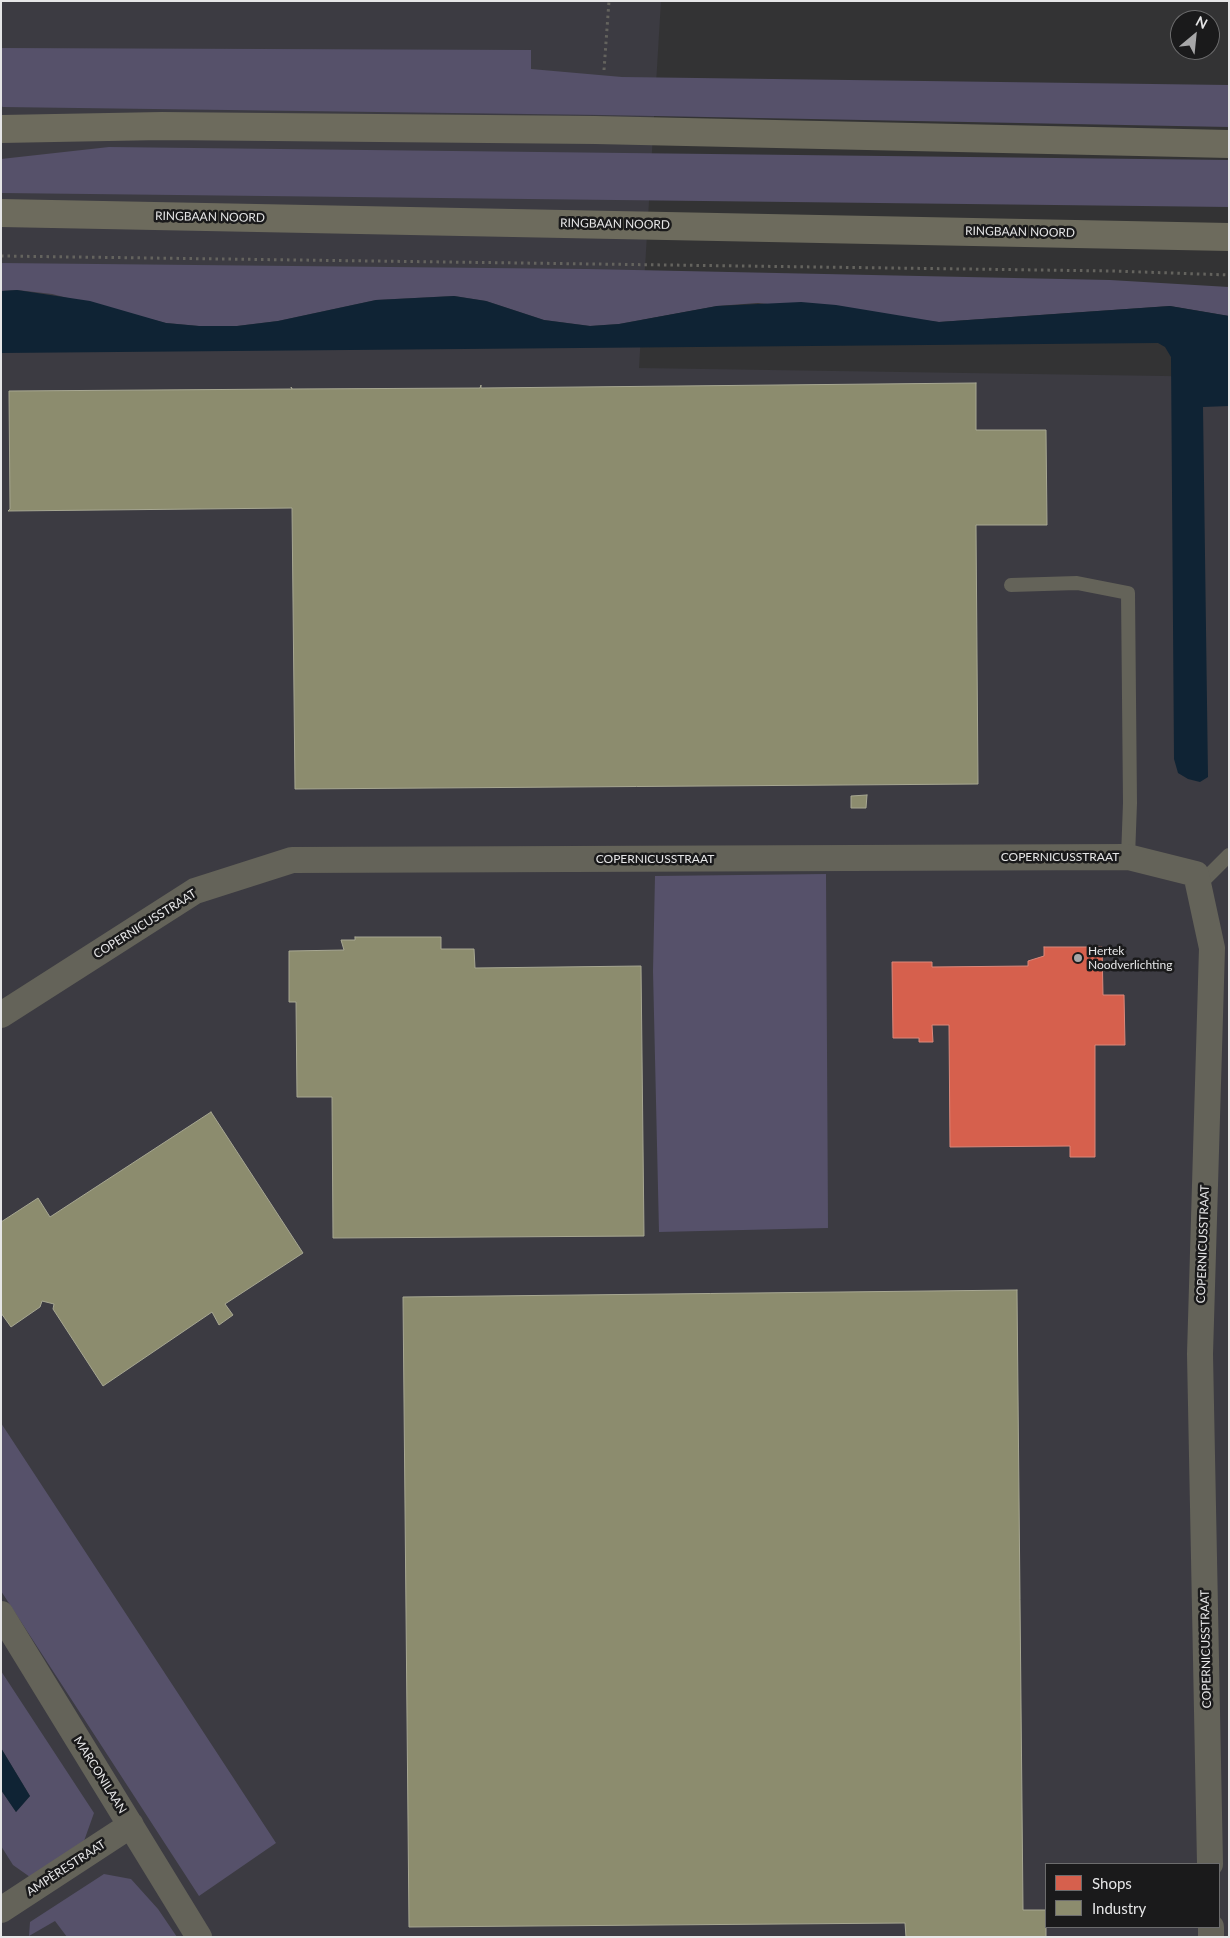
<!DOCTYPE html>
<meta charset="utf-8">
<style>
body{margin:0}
#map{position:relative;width:1230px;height:1938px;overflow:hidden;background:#333334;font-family:Lato,sans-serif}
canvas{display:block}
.frame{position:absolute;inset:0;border:2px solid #e6e6e7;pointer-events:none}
.legend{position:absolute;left:1045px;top:1863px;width:175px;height:65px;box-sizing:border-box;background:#1a1a1b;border:1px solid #6c6c6d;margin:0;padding:6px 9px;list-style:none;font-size:15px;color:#e6e6e7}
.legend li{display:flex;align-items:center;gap:10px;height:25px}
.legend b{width:25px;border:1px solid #6c6c6d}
.north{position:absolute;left:1170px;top:10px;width:50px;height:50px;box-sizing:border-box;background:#1a1a1b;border:1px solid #6c6c6d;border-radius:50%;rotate:28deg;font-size:14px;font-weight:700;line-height:20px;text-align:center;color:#e6e6e7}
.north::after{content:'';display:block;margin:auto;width:18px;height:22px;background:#a7a7a8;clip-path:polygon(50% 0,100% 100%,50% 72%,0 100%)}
</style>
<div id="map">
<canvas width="1230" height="1938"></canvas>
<div class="frame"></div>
<ul class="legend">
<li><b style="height:14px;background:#d6604d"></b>Shops</li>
<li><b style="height:14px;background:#8c8c6e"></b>Industry</li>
</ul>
<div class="north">N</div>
</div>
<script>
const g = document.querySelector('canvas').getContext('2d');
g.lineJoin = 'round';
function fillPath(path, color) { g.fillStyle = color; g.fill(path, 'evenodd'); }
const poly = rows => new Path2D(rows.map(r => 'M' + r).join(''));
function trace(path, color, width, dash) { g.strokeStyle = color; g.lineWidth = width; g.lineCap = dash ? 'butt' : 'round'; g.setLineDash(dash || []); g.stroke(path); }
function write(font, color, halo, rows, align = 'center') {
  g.font = font + ' Lato,sans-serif'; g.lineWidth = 5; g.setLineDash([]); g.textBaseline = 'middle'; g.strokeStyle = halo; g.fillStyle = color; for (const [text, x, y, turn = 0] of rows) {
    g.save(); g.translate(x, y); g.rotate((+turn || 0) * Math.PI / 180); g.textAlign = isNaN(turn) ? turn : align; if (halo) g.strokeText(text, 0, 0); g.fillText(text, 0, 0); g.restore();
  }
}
fillPath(poly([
 [1,1,661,1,639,368,1229,377,1229,1937,1,1937],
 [1046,1864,1219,1864,1219,1927,1046,1927]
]), '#3c3b42');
fillPath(poly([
 [1,48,531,50,531,69,622,77,1229,85,1229,127,601,115,3,107,1,106],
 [109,147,1229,160,1229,207,1,193,1,159],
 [1,263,587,269,1110,280,1229,287,1229,316,1170,306,939,322,758,303,717,306,619,324,590,326,544,320,486,301,454,296,376,300,278,321,237,326,199,326,166,323,52,294,17,290,1,291],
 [826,874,828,1228,659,1232,653,971,655,876],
 [1,1423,276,1843,199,1896,1,1591],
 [1,1671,94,1813,84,1841,30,1877,13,1865,1,1846,1,1790,16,1812,30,1796,1,1748],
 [104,1874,131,1879,158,1909,177,1937,67,1937,55,1921,29,1936,30,1922]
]), '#56516a');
fillPath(poly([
 [17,290,90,301,166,323,199,326,237,326,278,321,376,300,454,296,486,301,544,320,590,326,619,324,717,306,801,302,836,305,939,322,1170,306,1229,316,1229,406,1203,407,1208,777,1200,782,1188,779,1178,773,1174,759,1171,357,1165,347,1158,343,1,353,1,291],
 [1,1748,30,1796,16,1812,1,1790]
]), '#0f2334');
const shops = poly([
 [1044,947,1102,947,1103,995,1124,995,1125,1045,1095,1045,1095,1157,1070,1157,1070,1146,950,1147,949,1025,932,1025,933,1042,919,1042,919,1038,893,1038,892,962,932,962,932,967,1028,966,1028,961,1044,956,1044,947]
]);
fillPath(shops, '#d6604d');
trace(shops, '#db887b', 1);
const industry = poly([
 [976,383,976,430,1046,430,1047,525,976,525,978,784,295,789,292,508,8,511,10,509,9,391,292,389,291,387,292,389,480,388,481,385,481,388,976,383],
 [867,795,866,808,851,808,851,796,867,795],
 [355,937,441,937,441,949,474,949,475,968,641,966,644,1236,333,1238,332,1097,297,1097,296,1002,289,1002,289,951,344,950,341,940,355,940,355,937],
 [211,1112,303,1253,225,1304,233,1315,219,1325,212,1312,103,1386,53,1309,54,1304,42,1301,40,1307,11,1327,1,1313,1,1222,38,1198,50,1217,211,1112],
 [1017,1290,1023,1910,1046,1910,1046,1937,906,1937,905,1923,409,1927,403,1297,1017,1290]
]);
fillPath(industry, '#8c8c6e');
trace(industry, '#a7a792', 1);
trace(poly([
 [604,70,609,1],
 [1,256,1113,271,1229,275]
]), '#64635e', 3, [2.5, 4]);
trace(poly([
 [1011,585,1077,583,1128,593,1130,803,1128,857],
 [1198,886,1229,855]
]), '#646359', 14);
trace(poly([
 [1,1015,195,891,292,860,1128,857,1196,874,1212,948,1200,1354,1210,1864],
 [1,1614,199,1937],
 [1,1910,131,1825],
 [1211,1927,1211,1937]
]), '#646359', 26);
trace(poly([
 [1,129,162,126,595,130,1229,144],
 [1,213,1229,237]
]), '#6d6b5d', 28);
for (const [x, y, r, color] of [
 [1078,958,5,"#a7a7a8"]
]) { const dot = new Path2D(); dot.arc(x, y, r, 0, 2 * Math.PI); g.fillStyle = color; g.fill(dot); trace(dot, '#1a1a1b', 2); }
write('12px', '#e6e6e7', '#1a1a1b', [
 ["RINGBAAN NOORD",210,217,1],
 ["RINGBAAN NOORD",615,224,1],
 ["RINGBAAN NOORD",1020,232,1],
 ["COPERNICUSSTRAAT",1060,857],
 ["COPERNICUSSTRAAT",655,859],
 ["COPERNICUSSTRAAT",145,924,-32],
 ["COPERNICUSSTRAAT",1203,1244,-88],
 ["COPERNICUSSTRAAT",1206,1649,-91],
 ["MARCONILAAN",100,1775,58],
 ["AMPÈRESTRAAT",66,1868,-33]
]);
write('12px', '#e6e6e7', '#1a1a1b', [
 ["Hertek",1088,951],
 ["Noodverlichting",1088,965]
], 'left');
</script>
